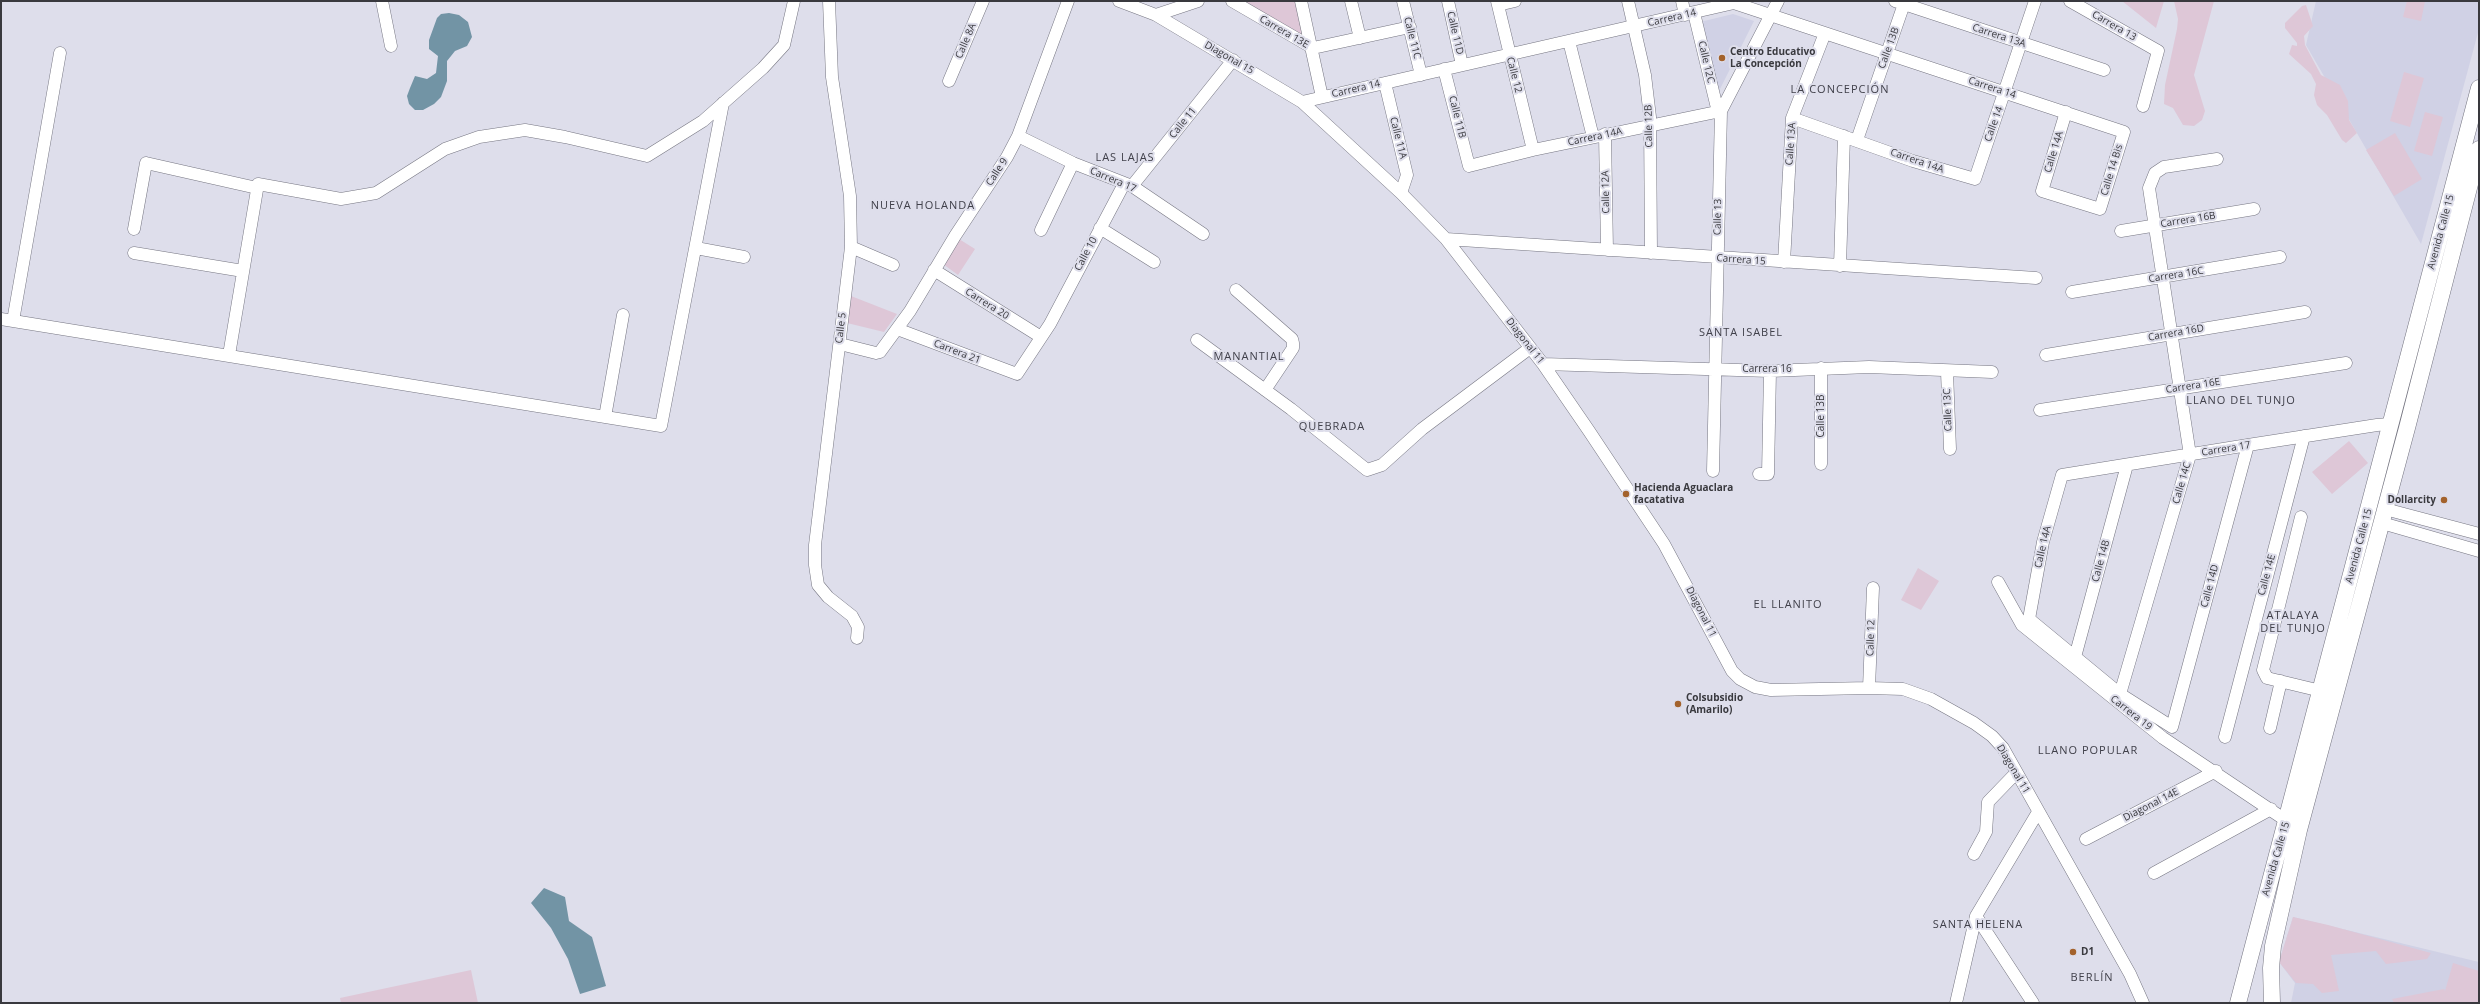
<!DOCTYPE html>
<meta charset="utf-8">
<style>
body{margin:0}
#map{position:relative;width:2480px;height:1004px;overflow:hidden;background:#dedeeb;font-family:"Open Sans",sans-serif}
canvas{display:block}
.frame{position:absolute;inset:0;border:2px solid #39393e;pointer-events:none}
</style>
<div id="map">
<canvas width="2480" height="1004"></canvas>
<div class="frame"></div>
</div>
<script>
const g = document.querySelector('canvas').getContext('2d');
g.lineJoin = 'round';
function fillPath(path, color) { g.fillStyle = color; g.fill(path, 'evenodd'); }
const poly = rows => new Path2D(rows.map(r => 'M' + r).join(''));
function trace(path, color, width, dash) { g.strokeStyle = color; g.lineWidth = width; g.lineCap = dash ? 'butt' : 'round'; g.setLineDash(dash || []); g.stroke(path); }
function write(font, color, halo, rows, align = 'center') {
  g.font = font + ' "Open Sans",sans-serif'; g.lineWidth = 4; g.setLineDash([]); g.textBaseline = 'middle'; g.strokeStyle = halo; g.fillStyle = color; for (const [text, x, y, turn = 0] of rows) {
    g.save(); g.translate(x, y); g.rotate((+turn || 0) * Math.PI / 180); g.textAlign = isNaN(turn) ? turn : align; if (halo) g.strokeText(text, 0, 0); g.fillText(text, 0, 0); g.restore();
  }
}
fillPath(poly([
 [2316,1,2479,1,2479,29,2421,244,2306,45],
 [1733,14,1754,21,1718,93,1700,22],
 [2293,917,2479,962,2479,1003,2291,1003,2295,983,2279,962]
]), '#d0d1e5');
fillPath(poly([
 [1244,1,1295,1,1304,37],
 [2122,1,2164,1,2156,28],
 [2174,1,2214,1,2194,75,2205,111,2202,120,2194,126,2183,125,2173,108,2164,104,2165,85,2177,29,2178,19],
 [2407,1,2425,1,2421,21,2403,17],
 [2306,5,2313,26,2304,36,2305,45,2321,75,2340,85,2348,101,2349,120,2357,133,2346,143,2342,140,2327,115,2317,105,2314,95,2316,84,2311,74,2289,54,2292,45,2297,46,2297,43,2285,28,2285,23,2302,6],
 [2404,72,2424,78,2410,127,2390,121],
 [2425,112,2443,117,2432,156,2414,151],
 [2395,133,2422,179,2394,196,2366,150],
 [959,239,975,249,958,275,943,264],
 [851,296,897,314,884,332,847,323],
 [2349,441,2368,463,2332,494,2312,472],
 [1918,568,1939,581,1921,610,1901,600],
 [2293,917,2328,925,2431,953,2427,959,2386,964,2376,951,2331,955,2339,991,2322,993,2313,984,2296,983,2279,962],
 [2453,963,2479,971,2479,1003,2394,1003,2392,999,2444,989,2445,991],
 [471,970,478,1003,341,1003,340,998]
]), '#dec7d7');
fillPath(poly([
 [449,13,459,15,468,22,472,37,467,46,455,51,447,61,447,81,441,97,434,104,423,110,415,110,409,104,407,96,410,88,415,76,427,79,436,73,438,56,429,49,429,40,437,18,441,14],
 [544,888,565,897,569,921,592,937,606,986,580,994,568,959,551,928,531,903]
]), '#7294a5');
const minor = poly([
 [382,1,391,46],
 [829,1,832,77,850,196,851,247,815,545,815,565,818,585,828,597,852,616,858,627,857,638],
 [1119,1,1156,15,1302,102,1401,193,1446,239,1543,364,1589,431,1664,544,1732,671,1740,679,1755,687,1771,690,1869,688,1903,689,1931,699,1974,723,1992,736,2003,748,2130,974,2143,1003],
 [1232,1,1313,48,1410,27],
 [1301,1,1322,97],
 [1351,1,1360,38],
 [1403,1,1421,75],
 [1448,1,1462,65],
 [1497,1,1533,150],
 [1628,1,1645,75,1650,117,1651,253],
 [1682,1,1685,15],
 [1895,1,2104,70],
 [2070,1,2158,51,2143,106],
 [1498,5,1515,1],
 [1694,13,1718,112],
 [1156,15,1198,1],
 [1569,41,1593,137],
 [1444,69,1469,166,1533,150,1721,111],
 [949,81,983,1],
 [1385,83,1407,175,1401,193],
 [1302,102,1734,3,2124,132,2100,209,2042,191,2066,112],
 [1792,118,1913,161,1975,179,2035,1],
 [1605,134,1607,250],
 [1018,136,1073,163,1132,186,1203,234],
 [1857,140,1905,1],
 [1132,186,1233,60],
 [1100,228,1154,262],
 [134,229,146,163,257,188],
 [1041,230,1073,163],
 [2121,231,2254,209],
 [1446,239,2036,278],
 [851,247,893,265],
 [696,248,744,257],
 [134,253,243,271],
 [1784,262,1792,118,1825,33],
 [1840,266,1844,136],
 [934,270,1041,337],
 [1236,290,1292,339,1293,343,1293,348,1265,390],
 [2072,292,2280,257],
 [1,319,661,426,723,103],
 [13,321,60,53],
 [897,329,1017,374,1050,324,1124,184],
 [1197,340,1291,409,1367,470,1382,465,1422,429,1530,348],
 [840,344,876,353,880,352,910,311,955,236,1007,157,1018,136,1068,1],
 [229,355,258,184,341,199,376,193,445,149,479,137,525,130,565,137,647,156,703,121,763,68,784,45,794,1],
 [2046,355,2305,312],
 [1543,364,1770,371,1869,367,1992,372],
 [1947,372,1950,449],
 [2040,410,2346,363],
 [605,417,623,315],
 [2248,445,2172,727,2120,694,2029,619,2043,542,2062,475,2248,445,2377,425,2390,424],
 [1821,464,1821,368],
 [1713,471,1721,111,1778,1],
 [1759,474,1768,474,1770,371],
 [2385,509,2479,534],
 [2301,517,2263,670,2267,678,2321,691],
 [2382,523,2479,551],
 [1998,582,2022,625,2163,738,2287,821],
 [2075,657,2127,465],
 [1869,688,1873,588],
 [2120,694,2190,455,2149,188,2155,173,2164,167,2217,159],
 [2270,728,2281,681],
 [2225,737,2304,436],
 [2086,839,2216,771],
 [1974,854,1986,832,1988,802,2016,773],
 [2154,873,2271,809],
 [1976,916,2033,1003],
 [1956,1003,1976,916,2038,812]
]);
const major = poly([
 [2238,1003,2479,88],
 [2272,1003,2271,968,2273,946,2299,830,2407,428,2479,149]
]);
trace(minor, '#767682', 13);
trace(major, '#767682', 17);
trace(minor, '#fff', 12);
trace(major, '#fff', 16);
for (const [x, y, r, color] of [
 [1722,58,4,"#a3622c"],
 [1626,494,4,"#a3622c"],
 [2444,500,4,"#a3622c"],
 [1678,704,4,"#a3622c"],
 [2073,952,4,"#a3622c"]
]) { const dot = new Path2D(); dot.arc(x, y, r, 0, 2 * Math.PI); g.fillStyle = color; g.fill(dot); trace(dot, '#dedeeb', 1.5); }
write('10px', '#39393e', '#dedeeb', [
 ["Carrera 14",1672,18,-13],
 ["Carrera 13",2114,26,30],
 ["Carrera 13E",1284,32,30],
 ["Calle 11D",1455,33,77],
 ["Carrera 13A",1999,36,18],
 ["Calle 11C",1412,38,76],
 ["Calle 8A",966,41,-67],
 ["Calle 13B",1889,48,-70],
 ["Diagonal 15",1229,58,30],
 ["Calle 12C",1706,62,77],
 ["Calle 12",1514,75,76],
 ["Carrera 14",1992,88,18],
 ["Carrera 14",1356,89,-13],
 ["Calle 11B",1457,117,76],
 ["Calle 11",1183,123,-51],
 ["Calle 14",1994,124,-70],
 ["Calle 12B",1649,126,-91],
 ["Carrera 14A",1595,137,-12],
 ["Calle 11A",1398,138,76],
 ["Calle 13A",1791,144,-86],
 ["Calle 14A",2054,152,-73],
 ["Carrera 14A",1917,161,19],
 ["Calle 14 Bis",2112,170,-73],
 ["Calle 9",997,172,-57],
 ["Carrera 17",1113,180,23],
 ["Calle 12A",1606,192,-91],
 ["Calle 13",1718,217,-89],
 ["Carrera 16B",2188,220,-9],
 ["Avenida Calle 15",2441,232,-75],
 ["Calle 10",1086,254,-62],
 ["Carrera 15",1741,260,4],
 ["Carrera 16C",2176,275,-9],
 ["Carrera 20",987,304,32],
 ["Calle 5",841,328,-83],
 ["Carrera 16D",2176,333,-10],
 ["Diagonal 11",1525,341,52],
 ["Carrera 21",957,352,21],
 ["Carrera 16",1767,369],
 ["Carrera 16E",2193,386,-9],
 ["Calle 13C",1948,410,-92],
 ["Calle 13B",1821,416,-90],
 ["Carrera 17",2226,449,-9],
 ["Calle 14C",2182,483,-74],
 ["Avenida Calle 15",2359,546,-75],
 ["Calle 14A",2043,547,-77],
 ["Calle 14B",2101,561,-75],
 ["Calle 14E",2267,575,-75],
 ["Calle 14D",2210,586,-75],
 ["Diagonal 11",1701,612,63],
 ["Calle 12",1871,638,-88],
 ["Carrera 19",2131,713,38],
 ["Diagonal 11",2013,769,59],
 ["Diagonal 14E",2151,805,-27],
 ["Avenida Calle 15",2276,859,-74]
]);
write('bold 10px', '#39393e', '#dedeeb', [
 ["Centro Educativo",1730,52],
 ["La Concepción",1730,64],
 ["Hacienda Aguaclara",1634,488],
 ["facatativa",1634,500],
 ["Dollarcity",2436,500,"right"],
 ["Colsubsidio",1686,698],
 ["(Amarilo)",1686,710],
 ["D1",2081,952]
], 'left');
g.letterSpacing = '1px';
write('11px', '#40404a', '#dedeeb', [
 ["LA CONCEPCIÓN",1840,90],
 ["LAS LAJAS",1125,158],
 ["NUEVA HOLANDA",923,206],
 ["SANTA ISABEL",1741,333],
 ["MANANTIAL",1249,357],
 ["LLANO DEL TUNJO",2241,401],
 ["QUEBRADA",1332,427],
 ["EL LLANITO",1788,605],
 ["ATALAYA",2293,616],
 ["DEL TUNJO",2293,629],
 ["LLANO POPULAR",2088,751],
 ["SANTA HELENA",1978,925],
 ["BERLÍN",2092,978]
]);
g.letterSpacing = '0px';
</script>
